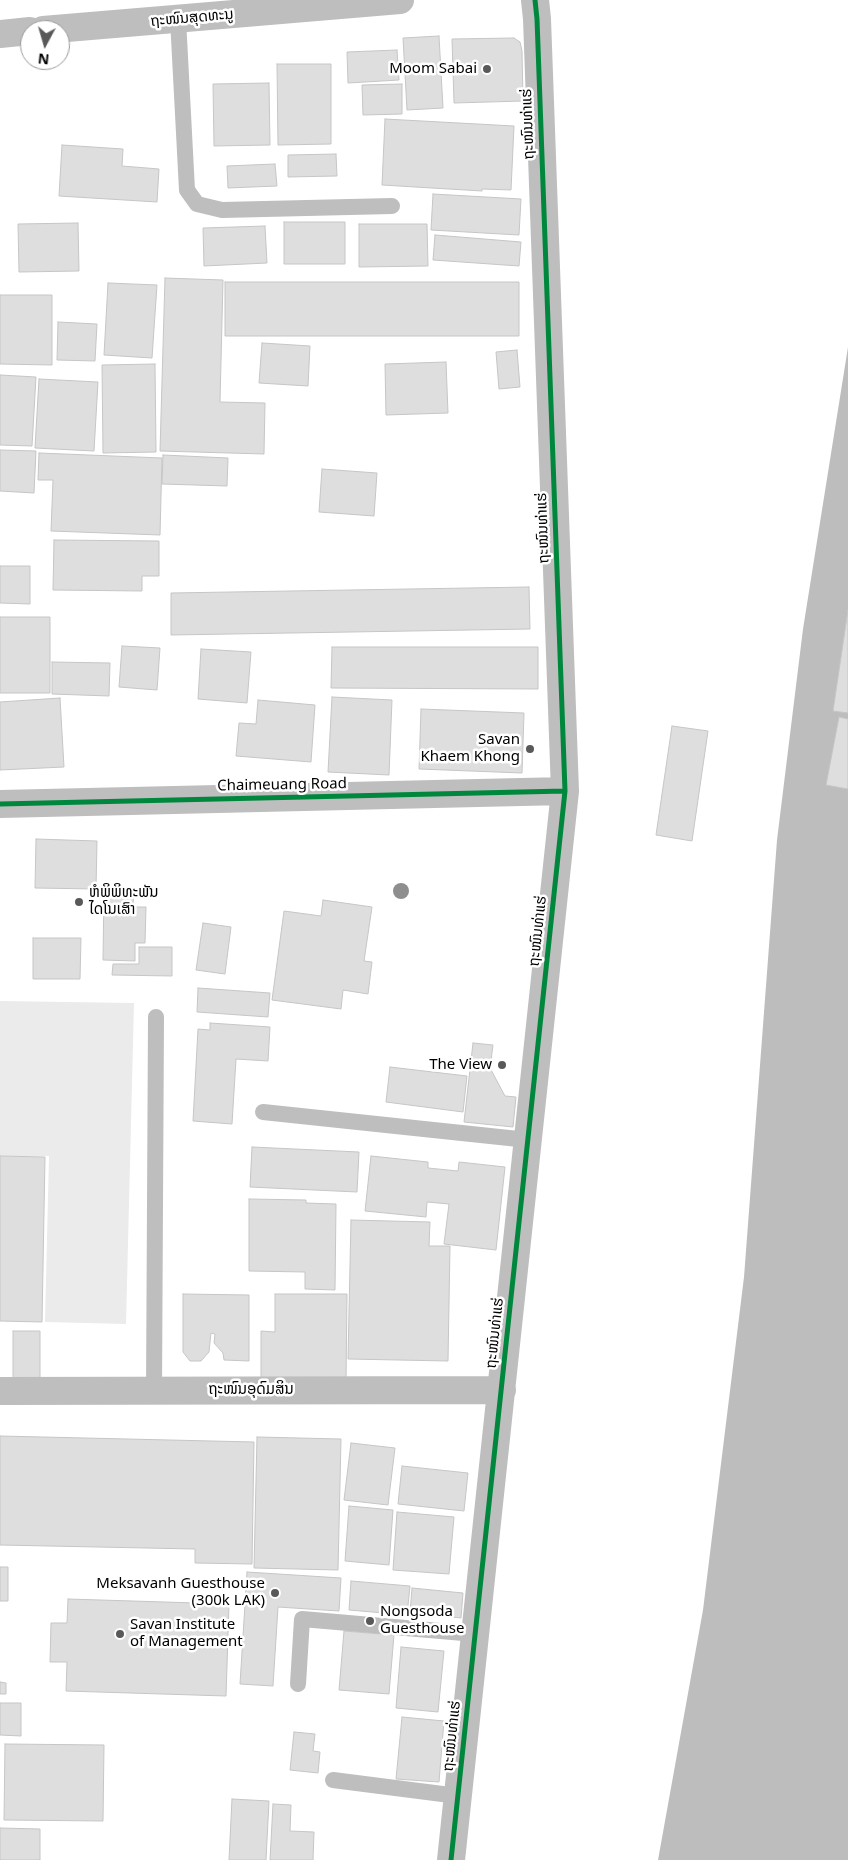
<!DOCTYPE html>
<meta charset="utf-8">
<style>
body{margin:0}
#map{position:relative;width:848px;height:1860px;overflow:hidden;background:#fff;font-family:"Noto Sans",sans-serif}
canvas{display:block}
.north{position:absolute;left:20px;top:20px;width:50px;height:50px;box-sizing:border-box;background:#fff;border:1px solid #999;border-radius:50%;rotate:186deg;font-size:14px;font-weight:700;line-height:20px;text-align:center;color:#000}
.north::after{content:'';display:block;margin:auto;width:18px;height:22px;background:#595959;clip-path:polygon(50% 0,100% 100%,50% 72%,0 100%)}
</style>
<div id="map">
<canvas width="848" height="1860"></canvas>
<div class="north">N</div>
</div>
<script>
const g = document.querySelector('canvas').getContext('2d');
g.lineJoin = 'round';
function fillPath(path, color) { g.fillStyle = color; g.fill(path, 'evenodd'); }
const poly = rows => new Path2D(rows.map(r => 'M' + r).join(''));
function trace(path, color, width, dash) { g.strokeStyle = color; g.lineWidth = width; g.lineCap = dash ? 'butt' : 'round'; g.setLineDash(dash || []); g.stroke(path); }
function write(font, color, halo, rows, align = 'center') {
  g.font = font + ' "Noto Sans","Noto Sans Lao",sans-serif'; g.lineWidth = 5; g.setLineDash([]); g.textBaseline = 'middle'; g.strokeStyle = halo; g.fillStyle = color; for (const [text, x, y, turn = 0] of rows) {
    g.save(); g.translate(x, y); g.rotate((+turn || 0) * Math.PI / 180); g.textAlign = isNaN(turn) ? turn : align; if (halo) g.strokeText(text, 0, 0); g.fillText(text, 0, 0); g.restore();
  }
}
fillPath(poly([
 [0,1001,134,1003,126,1324,45,1322,49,1156,0,1156]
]), '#ebebeb');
fillPath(poly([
 [848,347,848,1860,658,1860,703,1610,744,1277,777,840,803,629]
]), '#bdbdbd');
const building = poly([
 [439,36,443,108,407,110,403,38,439,36],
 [514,38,520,42,522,51,523,101,454,103,452,39,514,38],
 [397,50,399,80,348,83,347,52,397,50],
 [277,64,331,64,331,144,278,145,277,64],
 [269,83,270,145,214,146,213,84,269,83],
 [402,84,402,114,363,115,362,85,402,84],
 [385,119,514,126,511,190,482,189,482,191,382,185,385,119],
 [62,145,123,149,122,166,159,169,157,202,59,196,62,145],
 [336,154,337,176,288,177,288,155,336,154],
 [275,164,277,186,228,188,227,166,275,164],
 [433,194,521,199,519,235,431,230,433,194],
 [284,222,345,222,345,264,284,264,284,222],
 [78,223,79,271,19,272,18,224,78,223],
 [359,224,427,224,428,266,359,267,359,224],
 [265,226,267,263,204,266,203,228,265,226],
 [435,235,521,242,519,266,433,260,435,235],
 [165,278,223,280,220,402,265,403,264,454,160,451,165,278],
 [225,282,519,282,519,336,225,336,225,282],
 [108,283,157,285,152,358,104,355,108,283],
 [0,295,52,295,52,365,0,364,0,295],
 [58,322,97,324,95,361,57,360,58,322],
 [262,343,310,346,308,386,259,383,262,343],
 [517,350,520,387,499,389,496,352,517,350],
 [446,362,448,413,386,415,385,364,446,362],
 [155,364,156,452,103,453,102,365,155,364],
 [0,375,36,377,32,446,0,445,0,375],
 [39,379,98,382,94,451,35,448,39,379],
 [0,450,36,451,34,493,0,491,0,450],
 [39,453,162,458,160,535,51,531,53,480,38,480,39,453],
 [163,455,228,458,227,486,162,484,163,455],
 [322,469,377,473,374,516,319,512,322,469],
 [54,540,159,541,159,576,142,576,142,591,53,590,54,540],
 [0,566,30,566,30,604,0,603,0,566],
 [529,587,530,629,171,635,171,593,529,587],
 [848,610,848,713,833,711,848,610],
 [0,617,50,617,50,693,0,693,0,617],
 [122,646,160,648,157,690,119,687,122,646],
 [332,647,538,647,538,689,331,688,332,647],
 [201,649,251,652,247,703,198,699,201,649],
 [52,662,110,663,109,696,52,694,52,662],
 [332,697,392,700,389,775,328,772,332,697],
 [60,698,64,767,0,770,0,702,60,698],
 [258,700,315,705,311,762,236,756,239,723,256,724,258,700],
 [421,709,524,713,522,773,419,769,421,709],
 [839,717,848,719,848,789,826,785,839,717],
 [672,726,708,731,692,841,656,835,672,726],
 [36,839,97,841,96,889,35,888,36,839],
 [104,889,134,890,133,907,146,907,145,943,135,943,135,961,103,960,104,889],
 [323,900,372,907,364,961,372,962,368,994,343,990,341,1009,272,1000,284,911,321,916,323,900],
 [203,923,231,927,225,974,196,970,203,923],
 [33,938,81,938,80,979,33,979,33,938],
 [139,947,172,947,172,976,112,975,113,964,139,964,139,947],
 [198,988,270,993,268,1017,197,1012,198,988],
 [210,1023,270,1027,268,1061,236,1059,232,1124,193,1121,198,1029,210,1030,210,1023],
 [473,1043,493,1045,490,1068,505,1096,516,1097,513,1127,464,1122,473,1043],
 [390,1067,467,1076,463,1112,386,1102,390,1067],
 [252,1147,359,1152,357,1192,250,1187,252,1147],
 [0,1156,45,1157,42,1322,0,1321,0,1156],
 [371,1156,428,1162,428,1168,458,1171,459,1162,505,1167,496,1250,444,1244,449,1204,427,1202,426,1217,365,1211,371,1156],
 [249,1199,306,1200,306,1203,336,1204,335,1290,305,1289,305,1272,249,1271,249,1199],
 [351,1220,430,1222,429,1246,450,1246,448,1361,348,1359,351,1220],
 [183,1294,249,1295,249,1361,224,1360,223,1353,214,1343,215,1334,211,1333,209,1352,201,1361,190,1361,183,1352,183,1294],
 [275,1294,347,1294,346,1382,261,1382,261,1331,275,1332,275,1294],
 [13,1331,40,1331,40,1379,13,1379,13,1331],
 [0,1436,254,1442,252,1564,195,1563,195,1549,0,1545,0,1436],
 [257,1437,341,1439,338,1570,254,1568,257,1437],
 [351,1443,395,1448,388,1505,344,1500,351,1443],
 [402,1466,468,1473,464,1511,398,1504,402,1466],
 [349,1506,393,1510,389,1565,345,1561,349,1506],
 [397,1512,454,1517,449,1574,393,1570,397,1512],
 [0,1567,8,1567,8,1601,0,1601,0,1567],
 [247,1572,341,1578,339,1611,278,1607,273,1686,240,1684,247,1572],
 [351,1581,410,1586,407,1615,349,1610,351,1581],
 [412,1588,463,1593,461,1618,410,1613,412,1588],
 [68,1599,229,1604,226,1696,66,1691,67,1662,50,1662,51,1623,67,1623,68,1599],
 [344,1631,394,1635,389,1694,339,1690,344,1631],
 [401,1647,444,1651,438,1712,396,1708,401,1647],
 [0,1682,6,1683,6,1694,0,1694,0,1682],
 [0,1703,21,1703,21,1736,0,1735,0,1703],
 [402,1717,444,1721,439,1782,396,1779,402,1717],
 [294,1732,315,1734,313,1751,320,1752,318,1773,290,1770,294,1732],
 [5,1744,104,1745,103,1821,4,1820,5,1744],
 [232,1799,269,1801,266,1860,229,1860,232,1799],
 [273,1804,291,1805,290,1831,314,1832,313,1860,270,1860,273,1804],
 [0,1828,40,1829,40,1860,0,1860,0,1828]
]);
fillPath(building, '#dedede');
trace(building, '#c6c6c6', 1);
trace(poly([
 [178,19,187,190,197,204,222,210,392,206],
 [263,1112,528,1140],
 [154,1391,156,1017],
 [298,1684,302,1619,475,1634],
 [333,1780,458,1796]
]), '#bebebe', 16);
trace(poly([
 [43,30,400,0],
 [0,34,30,31],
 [0,804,565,791],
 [0,1391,502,1390],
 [451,1860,565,791,537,19,535,0]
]), '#bebebe', 28);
trace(poly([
 [0,804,565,791],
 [451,1860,565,791,537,19,535,0]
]), '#00873e', 5);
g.fillStyle = '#8e8e8e';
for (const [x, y] of [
 [401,891]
]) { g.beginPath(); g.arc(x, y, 8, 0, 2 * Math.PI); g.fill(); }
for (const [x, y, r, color] of [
 [487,69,5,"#595959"],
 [530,749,5,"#595959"],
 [79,902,5,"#595959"],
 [502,1065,5,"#595959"],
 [275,1593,5,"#595959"],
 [370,1621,5,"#595959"],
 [120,1634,5,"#595959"]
]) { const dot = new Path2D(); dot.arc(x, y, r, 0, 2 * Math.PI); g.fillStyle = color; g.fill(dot); trace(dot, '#fff', 2); }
write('15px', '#000', '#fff', [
 ["ຖະໜົນສຸດທະນູ",192,18,-5],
 ["ຖະໜົນທ່າແຮ່",528,124,-92],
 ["ຖະໜົນທ່າແຮ່",543,528,-92],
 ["Chaimeuang Road",282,785,-1],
 ["ຖະໜົນທ່າແຮ່",538,931,-84],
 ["ຖະໜົນທ່າແຮ່",495,1333,-84],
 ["ຖະໜົນອຸດົມສິນ",251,1390],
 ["ຖະໜົນທ່າແຮ່",452,1736,-84]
]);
write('15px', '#000', '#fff', [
 ["Moom Sabai",477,69],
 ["Savan",520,740],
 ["Khaem Khong",520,757],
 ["ຫໍພິພິທະພັນ",89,893,"left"],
 ["ໄດໂນເສົາ",89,910,"left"],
 ["The View",492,1065],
 ["Meksavanh Guesthouse",265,1584],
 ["(300k LAK)",265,1601],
 ["Nongsoda",380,1612,"left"],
 ["Guesthouse",380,1629,"left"],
 ["Savan Institute",130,1625,"left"],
 ["of Management",130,1642,"left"]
], 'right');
</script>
